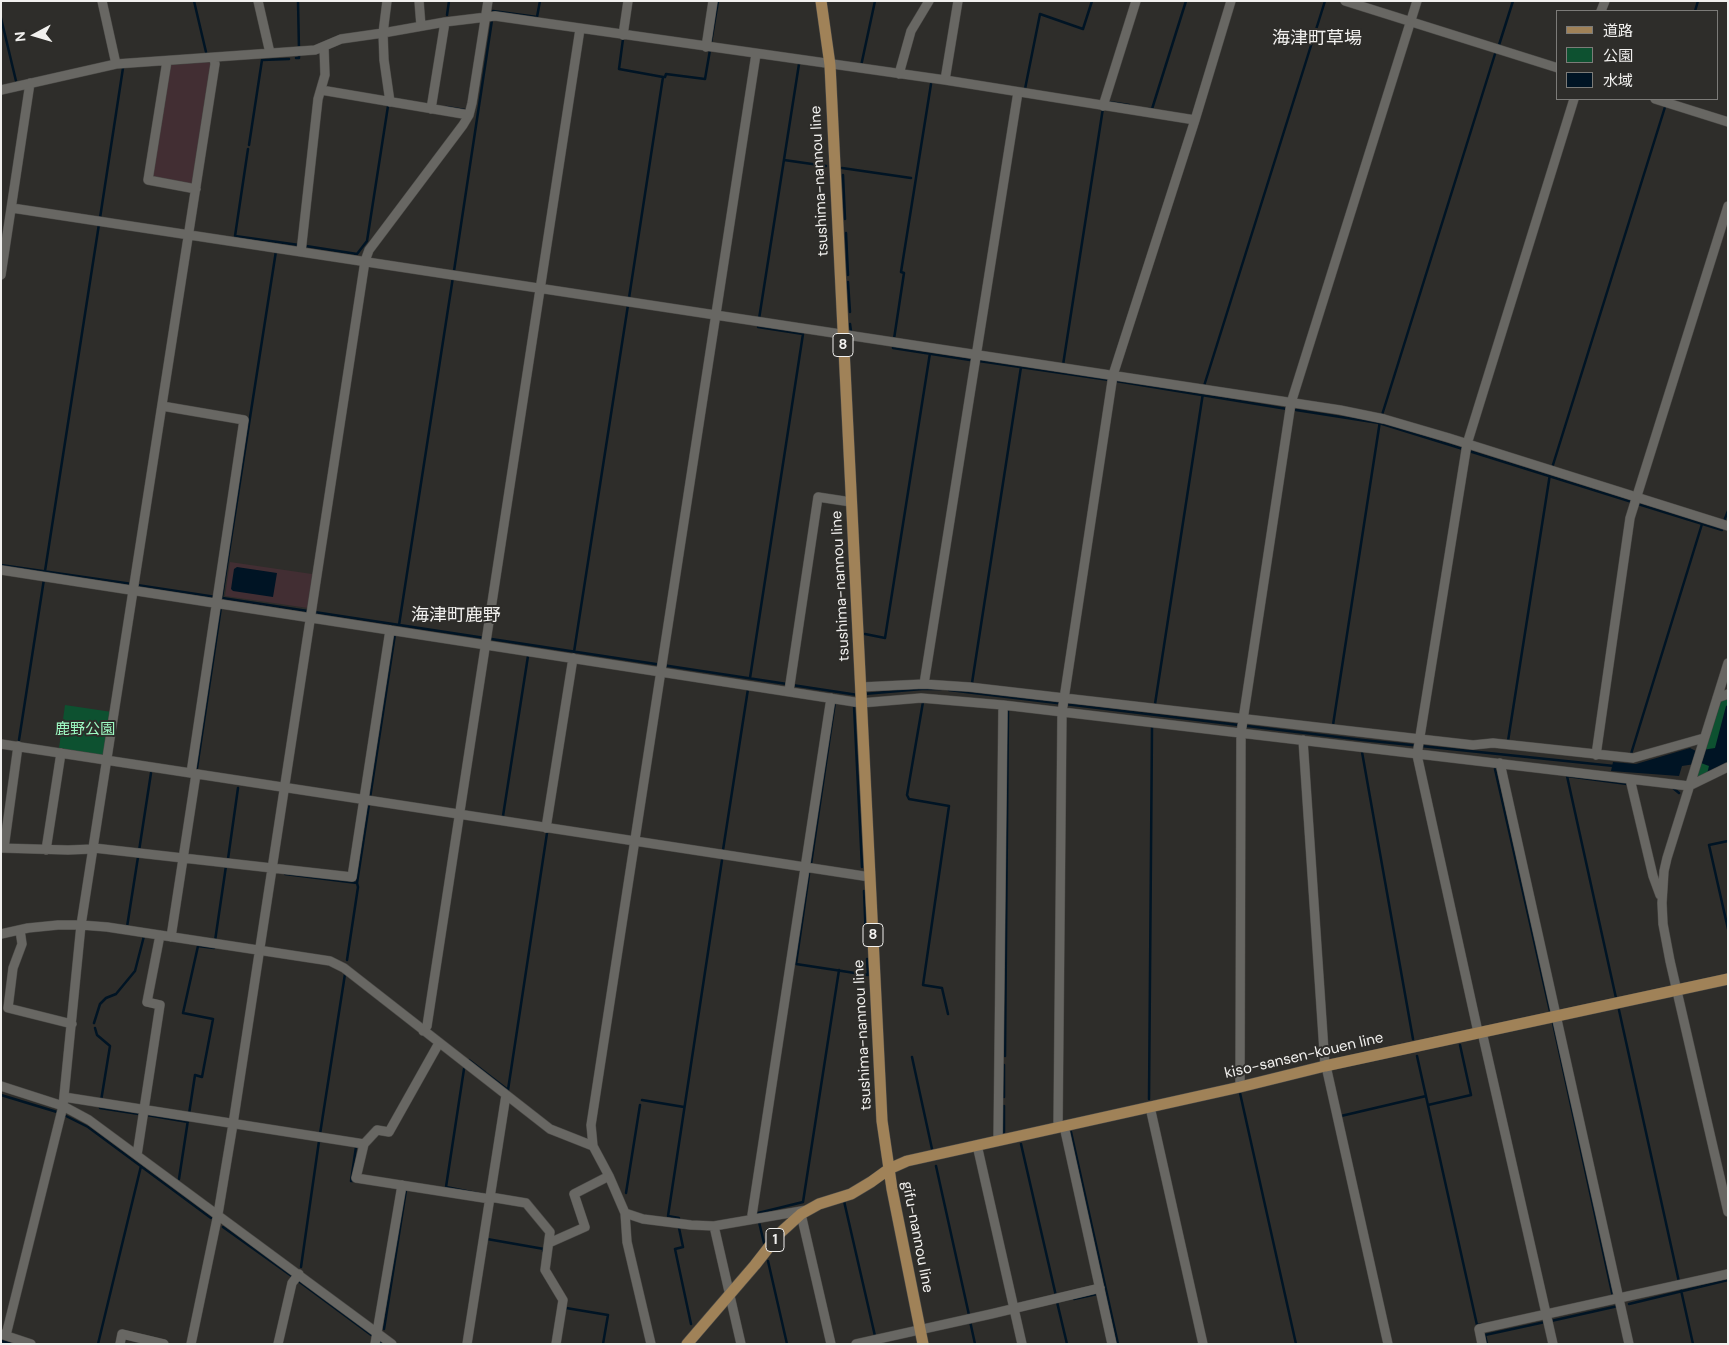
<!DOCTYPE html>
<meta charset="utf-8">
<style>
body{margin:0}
#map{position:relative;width:1729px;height:1345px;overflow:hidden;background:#2e2d2a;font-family:"DM Sans","Noto Sans JP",sans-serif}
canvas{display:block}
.frame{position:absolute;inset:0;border:2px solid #f1f0ee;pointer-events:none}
.legend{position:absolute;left:1556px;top:10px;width:162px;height:90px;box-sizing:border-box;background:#2e2d2a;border:1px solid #7c7b78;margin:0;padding:6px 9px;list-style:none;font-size:15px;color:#f1f0ee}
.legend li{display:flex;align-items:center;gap:10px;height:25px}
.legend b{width:25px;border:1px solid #7c7b78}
.north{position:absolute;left:10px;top:10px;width:50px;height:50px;-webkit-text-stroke:4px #2e2d2a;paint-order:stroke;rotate:264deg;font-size:14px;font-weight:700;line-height:20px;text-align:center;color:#f1f0ee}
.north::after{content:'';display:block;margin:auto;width:18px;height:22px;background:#f1f0ee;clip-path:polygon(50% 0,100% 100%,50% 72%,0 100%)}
</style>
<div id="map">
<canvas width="1729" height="1345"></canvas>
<div class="frame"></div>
<ul class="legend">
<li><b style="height:6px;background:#a08258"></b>道路</li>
<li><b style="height:14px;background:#0d5130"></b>公園</li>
<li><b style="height:14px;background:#001424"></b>水域</li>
</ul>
<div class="north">N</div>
</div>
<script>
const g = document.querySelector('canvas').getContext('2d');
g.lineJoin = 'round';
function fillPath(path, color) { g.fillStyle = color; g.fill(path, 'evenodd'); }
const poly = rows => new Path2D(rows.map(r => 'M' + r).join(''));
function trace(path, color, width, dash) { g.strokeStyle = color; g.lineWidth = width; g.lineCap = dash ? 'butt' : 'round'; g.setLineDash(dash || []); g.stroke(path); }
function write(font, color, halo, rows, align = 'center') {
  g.font = font + ' "DM Sans","Noto Sans JP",sans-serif'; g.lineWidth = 4; g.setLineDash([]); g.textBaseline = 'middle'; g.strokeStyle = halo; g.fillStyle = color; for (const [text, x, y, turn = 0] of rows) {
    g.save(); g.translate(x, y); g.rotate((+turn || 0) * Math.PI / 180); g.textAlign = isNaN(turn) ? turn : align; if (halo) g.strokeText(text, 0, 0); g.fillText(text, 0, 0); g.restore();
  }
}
fillPath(poly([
 [209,62,211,65,192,185,150,179,167,70,171,65],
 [230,562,312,574,308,608,225,596]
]), '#422e33');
fillPath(poly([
 [1728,691,1728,765,1699,778,1697,776,1724,692],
 [65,705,112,712,105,756,59,748]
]), '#0d5130');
fillPath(poly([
 [237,567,277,573,273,597,233,591,231,589,234,569],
 [1728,705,1728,762,1707,774,1709,766,1701,763,1682,766,1679,776,1611,771,1613,762,1636,764,1690,748,1696,751,1715,748,1726,706]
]), '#001424');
trace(poly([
 [194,1,206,52],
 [298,1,299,50],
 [493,11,537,17,540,1],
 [1695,11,1698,1],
 [447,15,449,1],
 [1,18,16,81],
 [623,39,619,69,663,77],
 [711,43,718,1],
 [1499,45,1513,1],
 [296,58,299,58,299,56],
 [861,66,875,1],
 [1025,89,1040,14,1083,29,1092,1],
 [1108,103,1109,102,1129,105],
 [446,107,465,110],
 [1149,109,1152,109,1186,1],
 [249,145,262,60,289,59],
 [248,149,235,236,299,245],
 [784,160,826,166],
 [842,168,911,178],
 [843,175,845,219],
 [100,218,123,68],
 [846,233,848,275],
 [306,246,357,254,367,241,388,106],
 [454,271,492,20],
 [848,282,850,312],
 [629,298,663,77,665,77,666,74,705,79,710,50],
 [759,319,799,64],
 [850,324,851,331],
 [894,339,904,273,901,272,931,84],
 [893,346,893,348,970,360],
 [979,361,1109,380],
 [1063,365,1103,108],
 [1116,381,1287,409],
 [1204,386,1325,1],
 [1296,410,1379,423,1463,449],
 [1382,415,1495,54],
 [1469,451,1632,502],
 [1552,468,1665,107],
 [1638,504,1722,530,1722,528],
 [1724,521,1728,511],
 [1,565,132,584],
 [45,571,99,224],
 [137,585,787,684],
 [222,597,276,251],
 [399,625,453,277],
 [865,634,885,638,930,353],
 [574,652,628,305],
 [750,678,803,334,758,327],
 [972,683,1021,367],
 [792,685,858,695],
 [949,690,1363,740,1614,766],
 [864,694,922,689,941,689],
 [923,702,907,795,909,799,949,806,923,985,942,988,948,1014],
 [1155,704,1203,393],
 [854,706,862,867],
 [1333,725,1380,421],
 [19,740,44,579],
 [1508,741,1550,474],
 [1362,752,1413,1039],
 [1631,754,1702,524],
 [197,768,221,607],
 [1495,769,1550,1011],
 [1673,788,1679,793],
 [503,816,528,656],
 [1728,841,1709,845,1728,929],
 [723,850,748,689],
 [139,851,151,773],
 [228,859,238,788],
 [811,864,835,702],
 [285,874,357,883,395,634],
 [809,874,796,964,868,975,867,959],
 [864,891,866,940],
 [127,927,138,857],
 [215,941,226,866],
 [347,960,358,887,357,883],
 [1616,998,1567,776,1627,784],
 [1619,1010,1679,1282],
 [94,1023,100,1004,106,998,116,994,135,971,144,936],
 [1553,1023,1613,1297],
 [95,1028,97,1035,110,1046,101,1101],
 [1005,1056,1008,709],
 [1417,1056,1477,1325,1482,1324,1483,1326],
 [912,1057,932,1149],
 [469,1060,508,1090,547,833],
 [464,1069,446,1187,486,1195],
 [1240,1093,1296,1344],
 [1,1095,57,1112],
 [1004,1097,1004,1065],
 [1149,1099,1152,727],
 [642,1100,684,1107],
 [1428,1105,1471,1095,1460,1045],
 [100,1107,100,1108,139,1114],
 [189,1114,195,1075,202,1077,213,1019,183,1013,198,946,214,948,214,946],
 [147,1115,188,1122],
 [66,1116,88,1127,211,1218],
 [1341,1116,1426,1096],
 [1004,1132,1004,1106],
 [1071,1132,1118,1344],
 [320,1134,345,974],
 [1021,1144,1056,1296],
 [936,1166,969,1315],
 [179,1179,188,1120],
 [356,1181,351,1181,356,1147],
 [626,1193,640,1105],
 [844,1201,875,1336],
 [758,1213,803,1202,839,970],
 [679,1220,679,1218,668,1216,722,860],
 [759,1222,764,1243],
 [223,1227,293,1277],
 [679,1228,683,1247,675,1249,691,1324],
 [487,1239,544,1249,543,1251],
 [768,1261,787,1344],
 [301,1267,319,1141,321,1141],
 [297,1280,374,1337],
 [1681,1290,1693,1344],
 [1074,1299,1097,1294],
 [1057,1302,1067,1344],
 [1629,1304,1728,1280],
 [566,1308,608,1315,603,1344],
 [970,1321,975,1344],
 [1551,1321,1618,1306],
 [384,1329,406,1190],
 [378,1340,384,1344],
 [1,1341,12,1344],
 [98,1344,141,1166],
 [1487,1344,1485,1335,1545,1322]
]), '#001424', 2.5);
const minor = poly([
 [102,1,116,64],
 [258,1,270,53],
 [387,1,383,33,384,60,390,102],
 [419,1,421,26],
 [1345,1,1558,68],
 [1601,11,1605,1],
 [623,35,628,1],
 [706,47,713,1],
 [167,61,148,180,196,189],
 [899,74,911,31,929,1],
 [945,80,958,1],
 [1,90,116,64,315,50,341,39,383,33,445,22,495,16,945,80,1195,120],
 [321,90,469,115],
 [1655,99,1728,122],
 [1103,106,1136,1],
 [431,109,445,22],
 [12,208,1340,410,1384,419,1449,438,1728,526],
 [301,252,318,99,325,75,324,47],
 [1,275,30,83],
 [162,406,244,420,191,773],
 [1,570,861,703,921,698,1003,705,1689,786,1728,767],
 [1728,663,1667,858,1664,871,1662,903,1663,924,1670,961,1728,1212],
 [924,684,1018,92],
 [861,687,924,684,969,687,1420,739,1473,745,1493,743,1633,758,1704,738],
 [789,691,818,497,851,502],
 [1717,698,1728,694],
 [1303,740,1325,1066],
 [1,744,870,877],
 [1596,755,1630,518,1728,206],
 [1500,763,1629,1344],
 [1630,779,1653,876,1660,895],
 [546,828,573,658],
 [1,848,68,850,93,849],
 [4,848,18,746],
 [94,848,352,877,390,630],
 [46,850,61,753],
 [20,930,22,944,13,968,8,1008,72,1024],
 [1,934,28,928,58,925,81,925,107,927,330,961,344,968,550,1129,593,1146],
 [171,937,196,774],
 [423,1031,427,1026,580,29],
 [1478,1032,1417,755,1467,444,1574,99],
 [1482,1032,1553,1344],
 [1326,1066,1388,1344],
 [1,1086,63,1106,89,1120,392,1344],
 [1240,1087,1241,733,1291,403,1417,1],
 [64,1097,364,1144,356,1178,490,1199],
 [1150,1107,1203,1344],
 [1064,1126,1112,1344],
 [1058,1127,1062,712,1113,375,1195,120,1231,1],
 [998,1140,1003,705],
 [364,1144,377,1130,389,1132,439,1043],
 [977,1145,1022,1344],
 [137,1155,160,1005,147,1002,160,935],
 [490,1197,526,1203,550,1232,545,1270,563,1300,556,1344],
 [625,1213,643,1219,691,1225,714,1226,807,1210],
 [801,1214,831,1344],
 [753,1219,752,1215,831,698],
 [714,1226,741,1344],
 [549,1243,585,1227,574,1194,609,1176],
 [1,1334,31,1344],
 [6,1335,63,1106,81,925,215,64,214,58],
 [120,1344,122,1334,164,1344],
 [191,1344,218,1214,233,1124,365,261,369,250,463,125,469,115,472,103,488,1],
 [278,1344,292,1283,299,1274],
 [375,1344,402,1185],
 [467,1344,506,1095],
 [651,1344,627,1242,625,1213,609,1176,593,1146,591,1125,756,54],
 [856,1344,991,1314,1100,1288],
 [1482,1344,1479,1329,1728,1274]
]);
const major = poly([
 [821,1,830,65,882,1121,892,1189,923,1344],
 [687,1344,755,1265,780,1233,801,1214,819,1204,851,1194,871,1182,889,1169,907,1161,1240,1087,1325,1066,1728,979]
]);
trace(minor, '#4b4a47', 10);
trace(major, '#4b4a47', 12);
trace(minor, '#686763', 9);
trace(major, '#a08258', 11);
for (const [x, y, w] of [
 [843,345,20],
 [873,935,20],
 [775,1240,18]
]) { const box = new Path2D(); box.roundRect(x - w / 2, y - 11.5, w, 23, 4); g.fillStyle = '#2e2d2a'; g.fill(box); trace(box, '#f1f0ee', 1); }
write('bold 14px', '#f1f0ee', null, [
 ["8",843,345],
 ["8",873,935],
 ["1",775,1240]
]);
write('15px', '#f1f0ee', '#2e2d2a', [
 ["tsushima-nannou line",820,181,-93],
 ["tsushima-nannou line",841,586,-93],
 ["tsushima-nannou line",863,1035,-93],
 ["kiso-sansen-kouen line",1304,1056,-13],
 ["gifu-nannou line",917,1237,79]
]);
write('15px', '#9efac3', '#2e2d2a', [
 ["鹿野公園",85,730]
]);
write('18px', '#f1f0ee', '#2e2d2a', [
 ["海津町草場",1317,39],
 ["海津町鹿野",456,616]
]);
</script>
